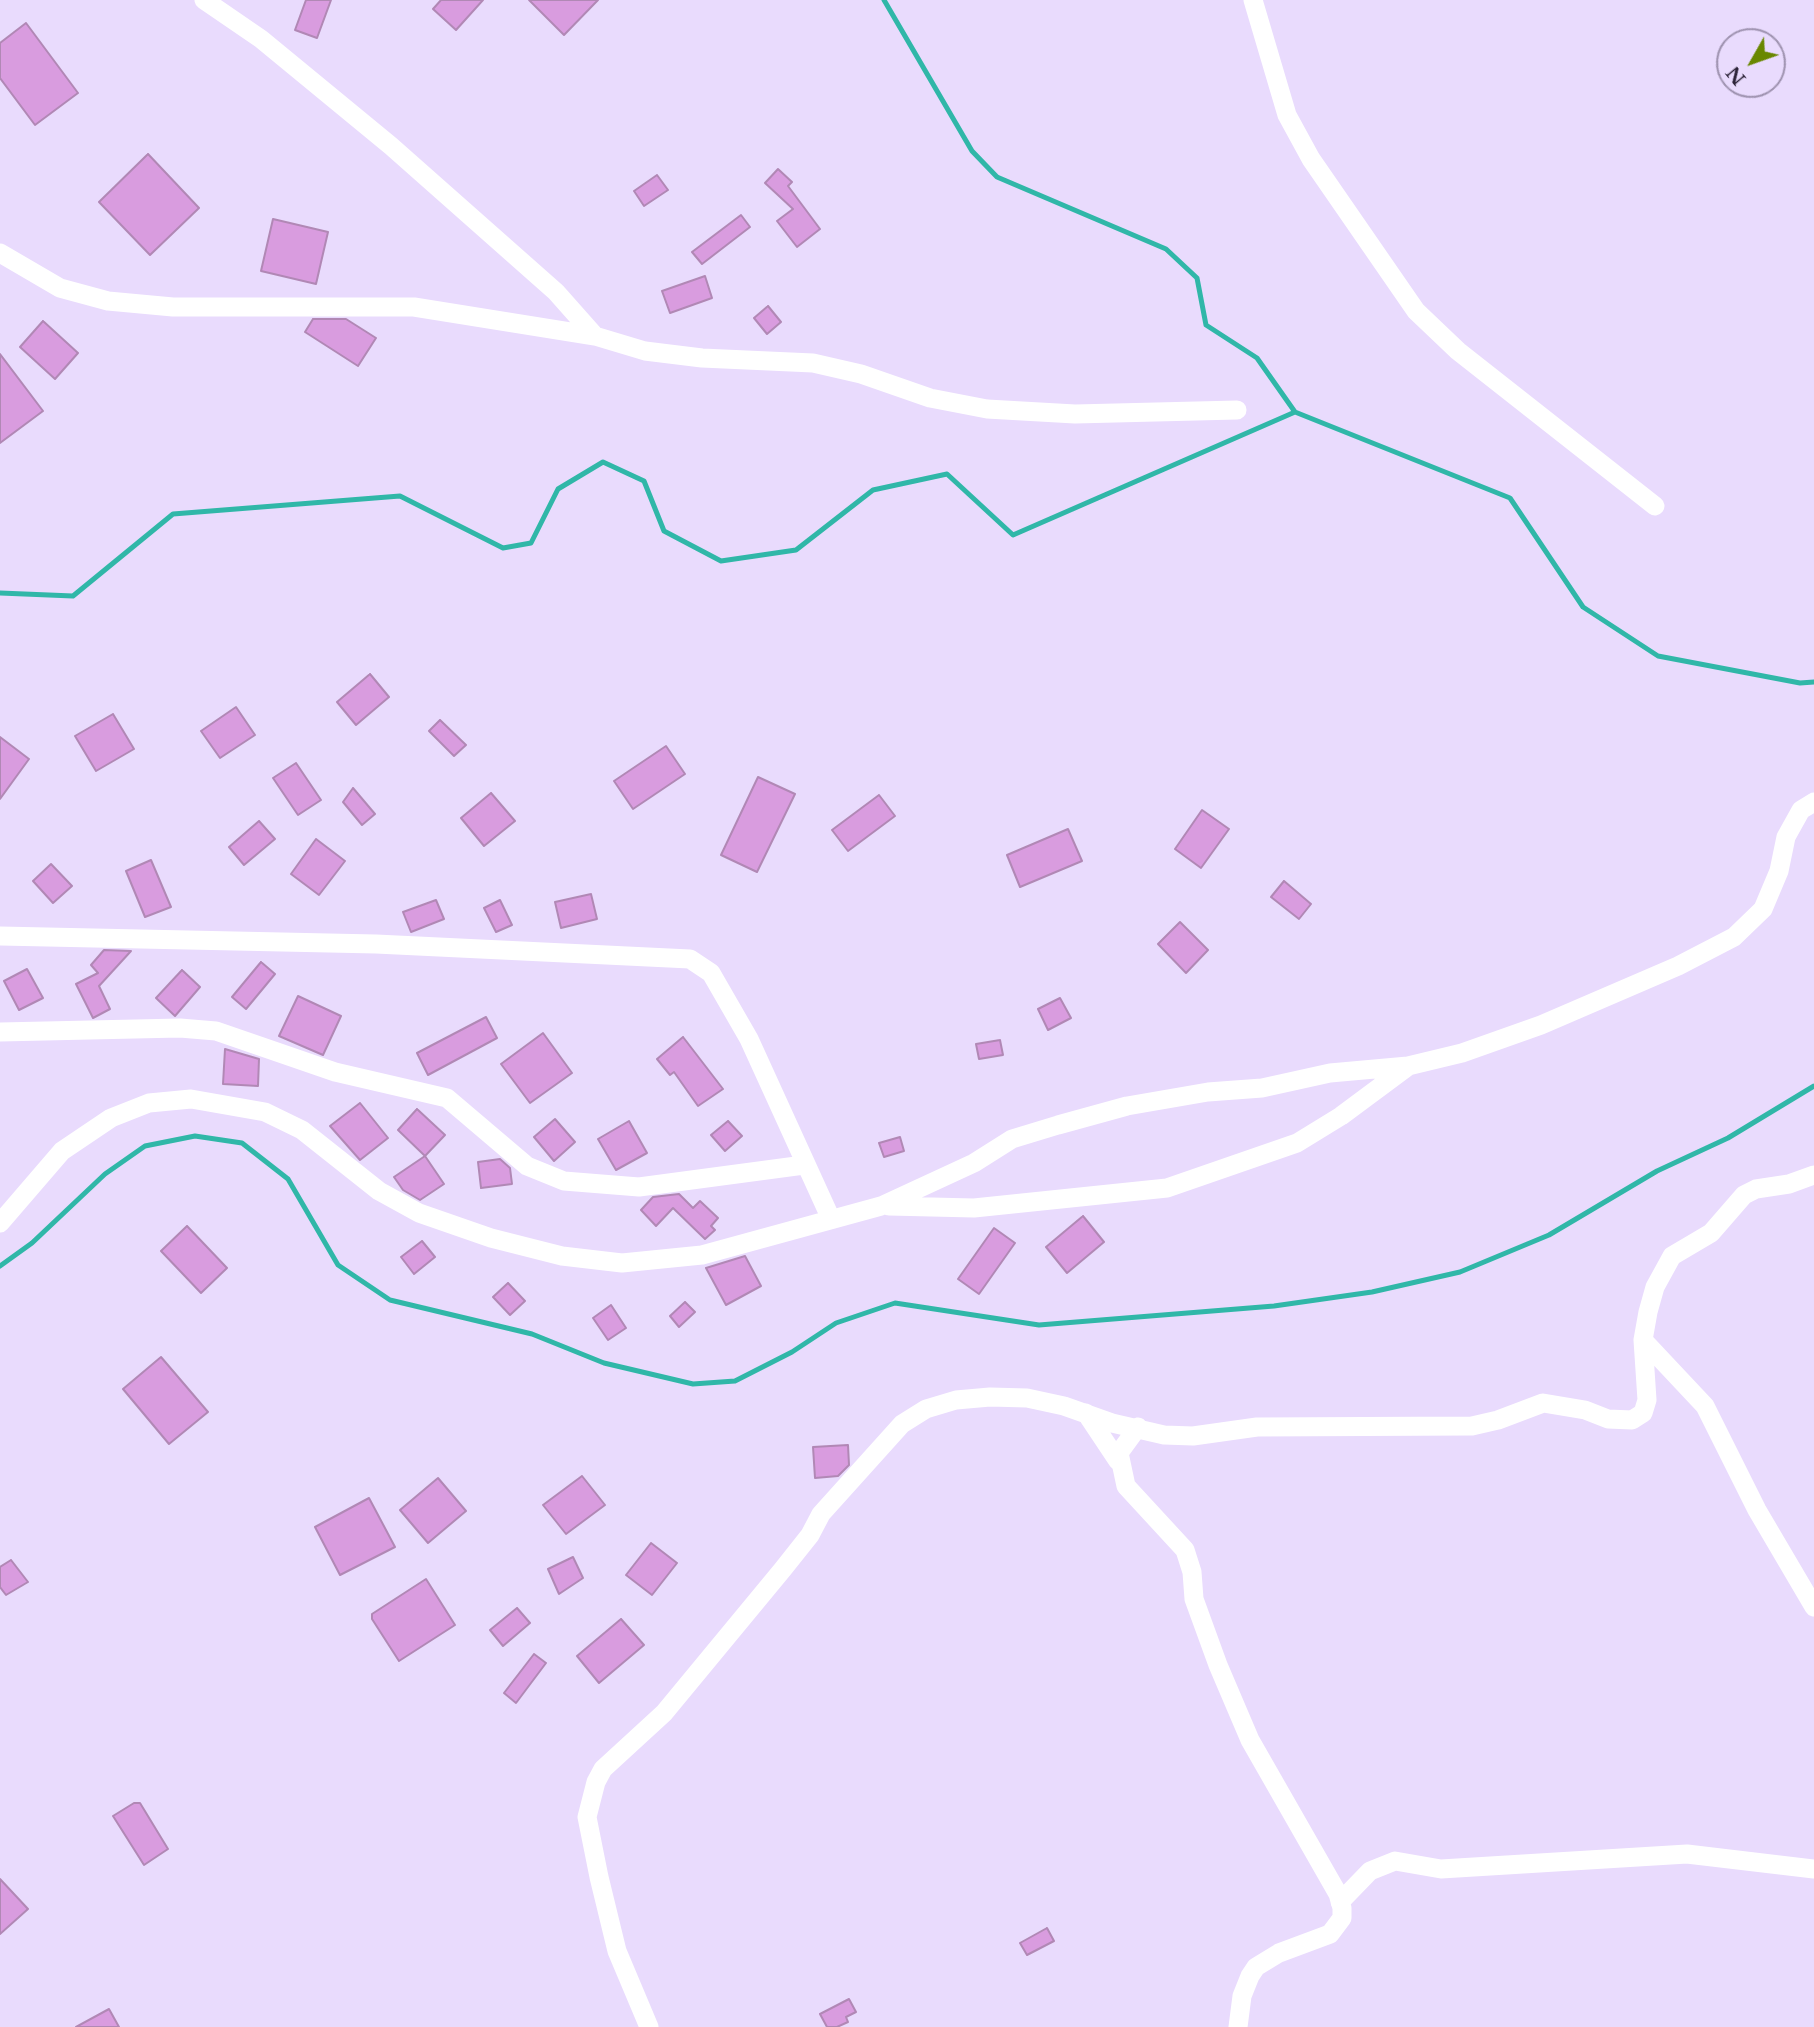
<!DOCTYPE html>
<style>
body{margin:0}
#map{position:relative;width:1814px;height:2027px;overflow:hidden;background:#e9dbfd;font-family:"Libre Baskerville",serif}
canvas{display:block}
.north{position:absolute;left:1716px;top:28px;width:70px;height:70px;box-sizing:border-box;background:#e9dbfd;border:2px solid #9e92af;border-radius:50%;rotate:230deg;font-size:19px;font-weight:700;line-height:28px;text-align:center;color:#2d2439}
.north::after{content:'';display:block;margin:auto;width:24px;height:32px;background:#698700;clip-path:polygon(50% 0,100% 100%,50% 72%,0 100%)}
</style>
<div id="map">
<canvas width="1814" height="2027"></canvas>
<div class="north">N</div>
</div>
<script>
const g = document.querySelector('canvas').getContext('2d');
g.lineJoin = 'round';
const poly = rows => new Path2D(rows.map(r => 'M' + r).join(''));
function trace(path, color, width, dash) { g.strokeStyle = color; g.lineWidth = width; g.lineCap = dash ? 'butt' : 'round'; g.setLineDash(dash || []); g.stroke(path); }
function fillPath(path, color) { g.fillStyle = color; g.fill(path, 'evenodd'); }
trace(poly([
 [884,0,972,151,997,177,1166,249,1197,278,1206,325,1257,358,1295,412],
 [0,593,73,596,173,514,400,496,503,548,531,543,558,489,603,462,644,481,664,531,721,561,796,550,873,490,947,474,1013,535,1295,412,1510,498,1583,607,1658,656,1800,683,1814,682],
 [0,1266,32,1243,105,1174,145,1146,195,1136,242,1143,288,1179,338,1265,390,1300,532,1334,604,1363,693,1384,735,1381,792,1352,836,1323,895,1303,1039,1325,1274,1306,1372,1292,1460,1272,1549,1235,1657,1171,1728,1138,1814,1086]
]), '#30b7a8', 5);
const building = poly([
 [306,0,331,0,317,38,295,30,306,0],
 [441,0,483,0,456,30,433,9,441,0],
 [529,0,598,0,564,35,529,0],
 [26,23,78,93,35,125,0,78,0,43,26,23],
 [148,154,199,208,150,255,99,202,148,154],
 [778,169,792,182,788,186,820,229,797,247,777,221,793,209,765,183,778,169],
 [657,175,668,190,644,206,634,191,657,175],
 [741,215,750,227,702,264,692,252,741,215],
 [273,219,328,232,316,284,261,271,273,219],
 [705,276,712,298,670,313,662,291,705,276],
 [768,306,781,322,767,334,754,318,768,306],
 [313,319,346,319,376,338,358,366,305,332,313,319],
 [43,321,78,353,55,379,20,347,43,321],
 [0,354,43,411,0,443,0,354],
 [370,674,389,697,356,725,337,702,370,674],
 [236,707,255,735,220,758,201,731,236,707],
 [113,714,134,749,96,771,75,736,113,714],
 [440,720,466,745,454,756,429,731,440,720],
 [0,737,29,759,0,799,0,737],
 [666,746,685,774,633,809,614,781,666,746],
 [296,763,321,800,298,815,273,778,296,763],
 [758,777,795,794,757,872,721,855,758,777],
 [353,788,375,814,362,825,343,802,353,788],
 [491,793,515,821,484,846,461,818,491,793],
 [879,795,895,816,848,851,832,830,879,795],
 [1202,810,1229,829,1201,868,1175,849,1202,810],
 [259,821,275,839,244,865,229,847,259,821],
 [1068,829,1082,861,1020,887,1007,855,1068,829],
 [316,839,345,861,319,895,291,874,316,839],
 [151,860,171,907,145,917,126,871,151,860],
 [51,864,72,886,53,903,33,881,51,864],
 [1284,881,1311,904,1299,919,1271,897,1284,881],
 [591,894,597,919,561,928,555,902,591,894],
 [436,900,444,919,411,932,403,912,436,900],
 [500,900,512,925,496,932,484,908,500,900],
 [1180,922,1208,950,1186,973,1158,944,1180,922],
 [104,950,131,951,99,986,110,1009,93,1018,76,984,98,973,91,965,104,950],
 [261,962,275,974,246,1009,232,997,261,962],
 [27,969,43,998,19,1010,4,981,27,969],
 [182,970,200,987,175,1016,156,998,182,970],
 [298,996,341,1016,323,1055,279,1036,298,996],
 [1060,998,1071,1018,1048,1030,1038,1009,1060,998],
 [486,1017,497,1038,428,1075,417,1053,486,1017],
 [543,1033,572,1073,530,1103,501,1064,543,1033],
 [683,1037,723,1089,698,1106,674,1072,670,1075,657,1059,683,1037],
 [1000,1040,1003,1055,979,1059,976,1044,1000,1040],
 [225,1049,259,1059,258,1086,223,1084,225,1049],
 [360,1103,388,1138,360,1160,330,1126,360,1103],
 [417,1109,445,1135,425,1156,398,1130,417,1109],
 [555,1119,575,1142,554,1161,534,1137,555,1119],
 [629,1121,647,1153,616,1170,598,1139,629,1121],
 [728,1121,742,1136,725,1151,711,1135,728,1121],
 [900,1137,904,1151,884,1157,879,1143,900,1137],
 [425,1156,444,1184,420,1200,403,1190,394,1177,425,1156],
 [500,1159,510,1168,512,1184,481,1188,478,1162,500,1159],
 [679,1194,693,1208,700,1201,718,1218,711,1226,715,1230,705,1239,673,1208,656,1226,641,1210,653,1197,679,1194],
 [1083,1216,1104,1242,1067,1273,1046,1247,1083,1216],
 [187,1226,227,1268,201,1293,161,1251,187,1226],
 [994,1228,1015,1243,979,1294,958,1279,994,1228],
 [422,1241,435,1257,414,1274,401,1257,422,1241],
 [745,1256,761,1286,726,1305,706,1268,745,1256],
 [508,1283,525,1301,510,1315,493,1297,508,1283],
 [685,1302,695,1312,679,1327,670,1316,685,1302],
 [611,1305,626,1328,608,1340,593,1318,611,1305],
 [161,1357,208,1412,169,1444,123,1389,161,1357],
 [848,1445,849,1465,838,1476,815,1478,813,1447,848,1445],
 [582,1476,605,1505,566,1534,543,1505,582,1476],
 [438,1478,466,1511,428,1543,400,1510,438,1478],
 [369,1498,395,1547,340,1575,315,1527,369,1498],
 [651,1543,677,1563,652,1595,626,1575,651,1543],
 [573,1557,583,1578,559,1594,548,1569,573,1557],
 [11,1560,28,1582,6,1595,0,1587,0,1567,11,1560],
 [426,1579,455,1625,399,1661,372,1619,372,1614,426,1579],
 [517,1608,530,1623,503,1646,490,1630,517,1608],
 [621,1619,644,1645,599,1683,577,1656,621,1619],
 [534,1654,546,1663,516,1703,504,1693,534,1654],
 [134,1803,140,1803,168,1849,144,1865,113,1816,134,1803],
 [0,1879,28,1909,0,1934,0,1879],
 [1047,1928,1054,1941,1027,1955,1020,1943,1047,1928],
 [849,1999,856,2012,846,2017,848,2022,837,2027,827,2027,820,2014,849,1999],
 [109,2009,119,2027,76,2027,109,2009]
]);
fillPath(building, '#d99cdf');
trace(building, '#b188b5', 2);
trace(poly([
 [204,0,261,39,391,146,556,292,595,336],
 [1253,0,1287,115,1311,159,1416,311,1458,351,1655,506],
 [0,253,60,288,108,301,173,307,414,307,595,336,645,351,702,358,813,363,861,374,930,398,987,409,1075,414,1237,410],
 [0,936,376,944,690,959,711,973,749,1039,831,1219],
 [0,1032,180,1028,216,1031,335,1072,447,1098,527,1166,564,1181,639,1187,804,1165],
 [889,1206,974,1208,1167,1188,1297,1143,1341,1116,1407,1067],
 [0,1223,62,1151,111,1118,149,1103,191,1099,265,1112,302,1130,379,1191,419,1213,491,1238,562,1256,622,1263,702,1255,881,1206,974,1163,1012,1139,1058,1125,1127,1106,1208,1092,1262,1088,1330,1073,1408,1066,1462,1053,1541,1025,1678,966,1734,937,1763,909,1779,871,1786,837,1801,810,1814,802],
 [1643,1340,1705,1406,1757,1510,1814,1607],
 [1086,1413,1118,1461],
 [1138,1427,1119,1453,1126,1486,1185,1550,1192,1572,1194,1599,1218,1665,1250,1740,1338,1894,1342,1908,1342,1918,1330,1934,1279,1953,1256,1967,1250,1976,1242,1996,1238,2027],
 [1340,1902,1370,1871,1395,1861,1441,1869,1687,1854,1814,1869],
 [649,2027,617,1951,599,1877,587,1817,596,1782,603,1769,664,1713,783,1569,810,1535,821,1514,902,1424,926,1409,956,1400,990,1397,1027,1398,1064,1406,1112,1423,1164,1435,1193,1436,1257,1427,1472,1426,1498,1420,1543,1403,1585,1410,1608,1419,1632,1420,1643,1413,1647,1400,1643,1340,1648,1312,1655,1287,1672,1256,1711,1233,1744,1195,1756,1189,1789,1184,1814,1175]
]), '#fff', 19);
</script>
